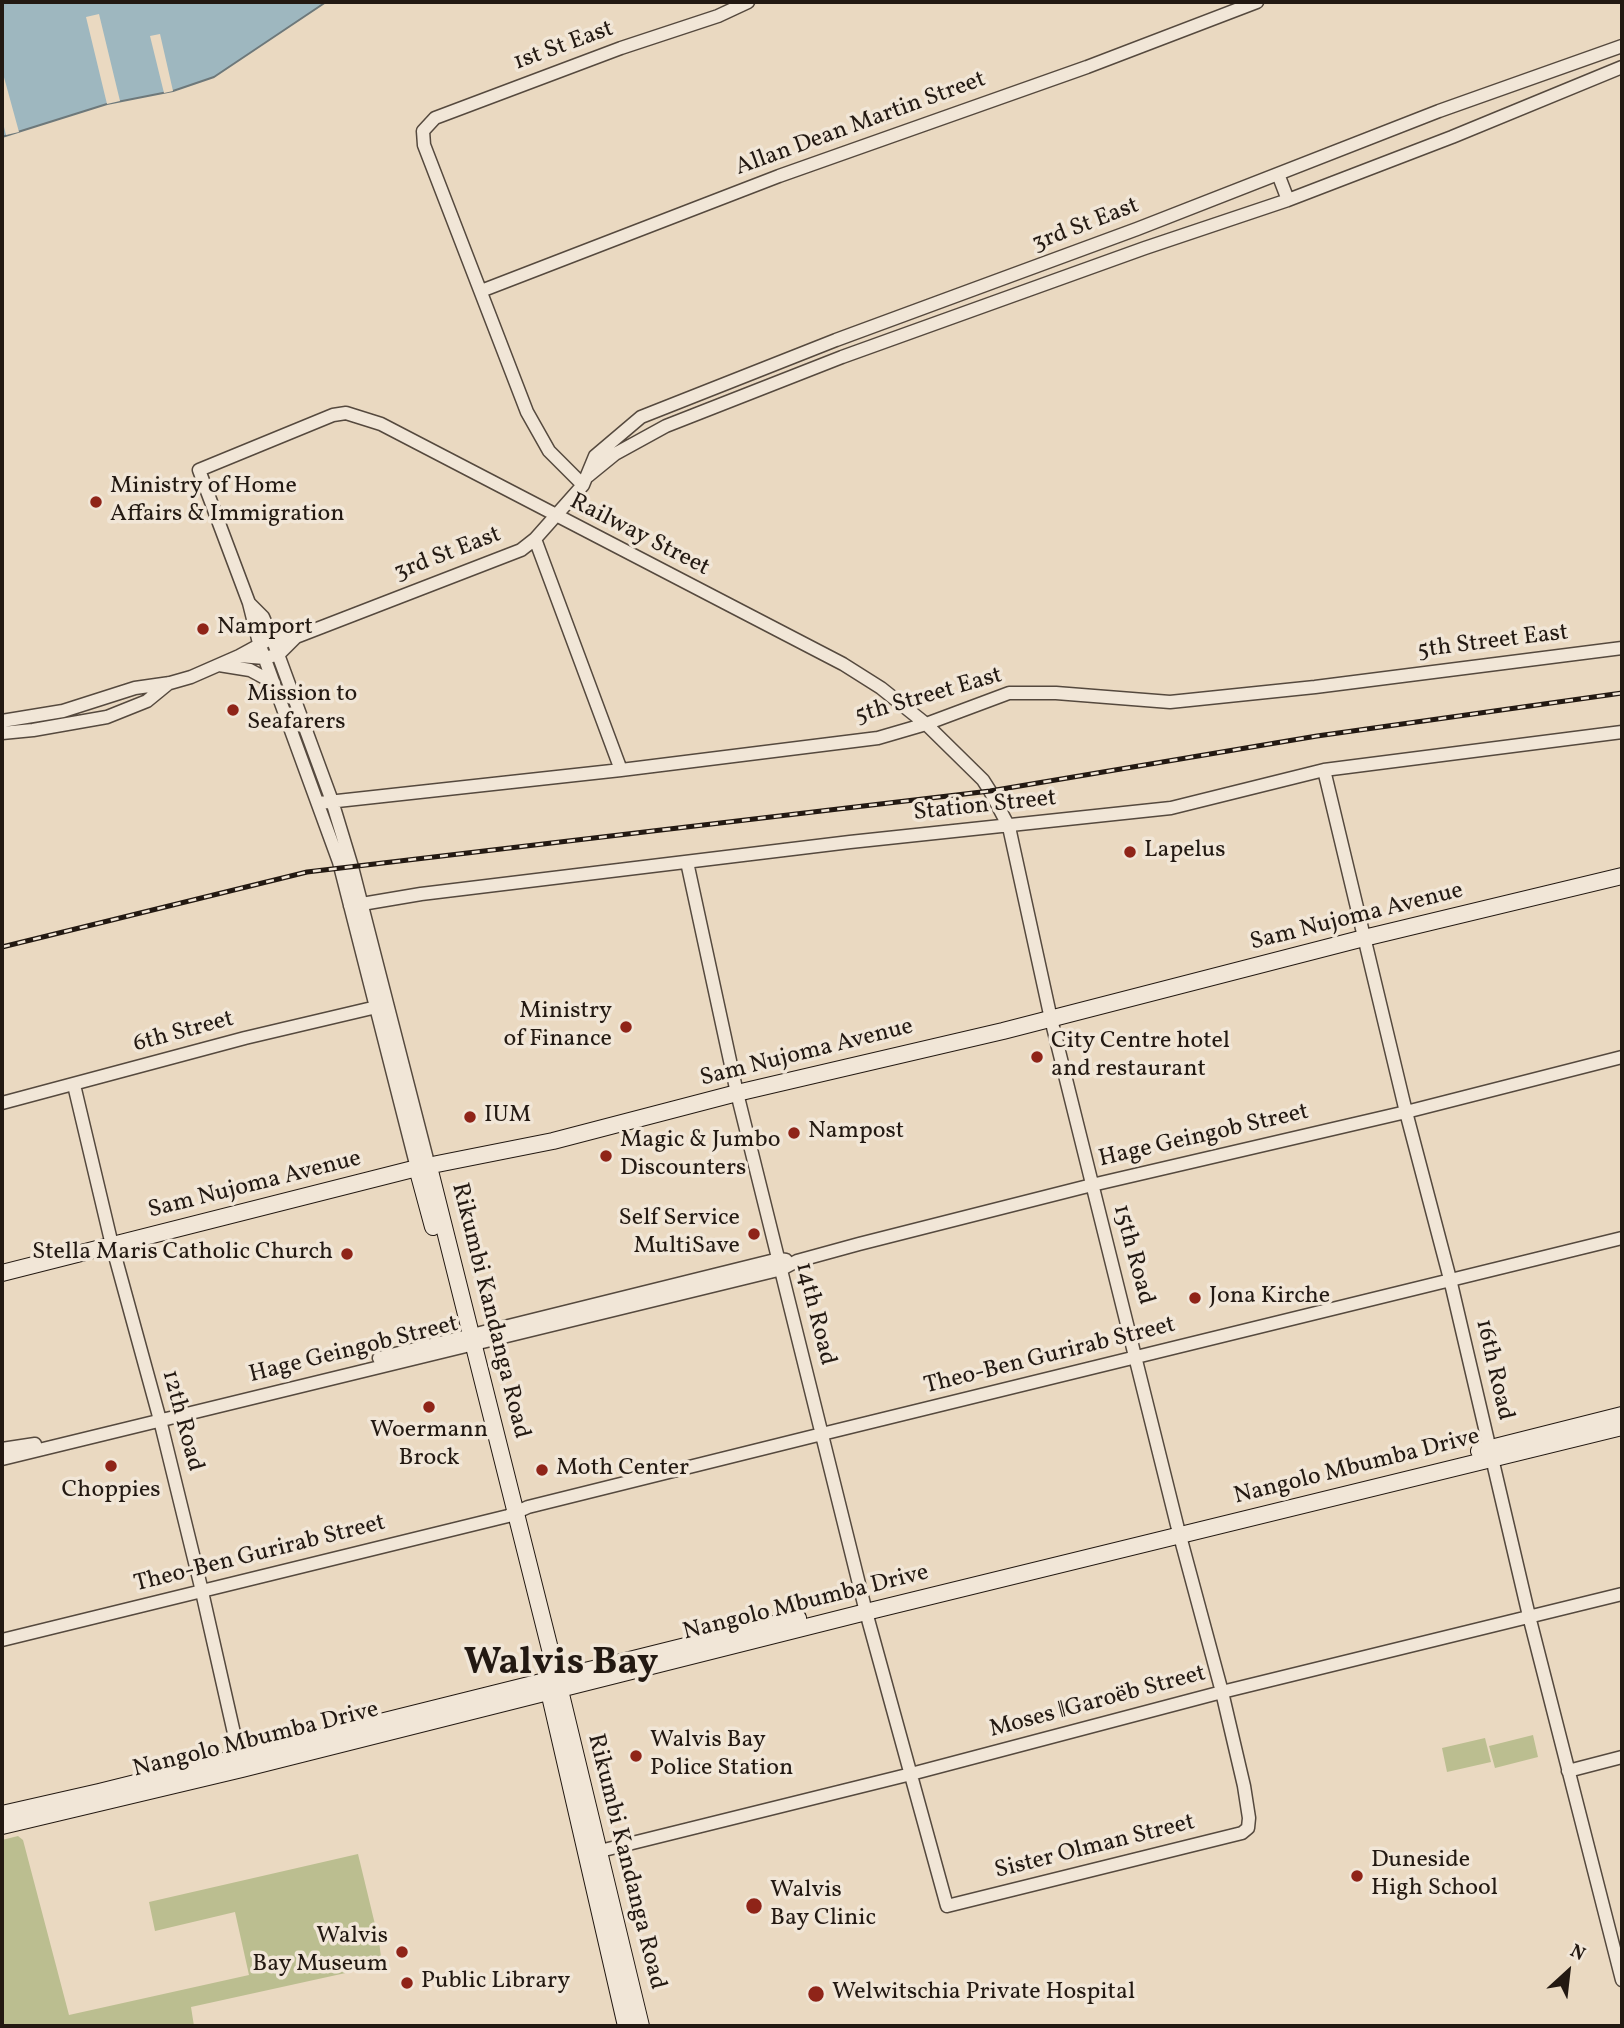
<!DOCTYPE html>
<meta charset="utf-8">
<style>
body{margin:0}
#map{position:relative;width:1624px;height:2028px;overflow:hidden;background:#ead9c1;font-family:Vollkorn,serif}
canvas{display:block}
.frame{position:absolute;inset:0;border:4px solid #231912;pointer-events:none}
.north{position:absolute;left:1533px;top:1937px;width:70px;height:70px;-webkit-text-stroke:5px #f1e6d7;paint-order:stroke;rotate:27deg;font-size:19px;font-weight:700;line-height:28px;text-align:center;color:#231912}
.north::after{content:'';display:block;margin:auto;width:24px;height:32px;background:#231912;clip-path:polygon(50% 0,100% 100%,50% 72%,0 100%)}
</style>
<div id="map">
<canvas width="1624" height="2028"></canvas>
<div class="frame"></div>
<div class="north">N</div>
</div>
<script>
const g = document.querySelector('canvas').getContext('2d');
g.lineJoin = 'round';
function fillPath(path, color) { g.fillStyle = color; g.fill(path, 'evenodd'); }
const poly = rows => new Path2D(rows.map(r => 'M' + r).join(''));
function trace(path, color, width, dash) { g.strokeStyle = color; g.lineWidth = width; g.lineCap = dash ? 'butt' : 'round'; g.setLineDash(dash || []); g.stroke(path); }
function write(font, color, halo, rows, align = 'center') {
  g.font = font + ' Vollkorn,serif'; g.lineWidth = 7; g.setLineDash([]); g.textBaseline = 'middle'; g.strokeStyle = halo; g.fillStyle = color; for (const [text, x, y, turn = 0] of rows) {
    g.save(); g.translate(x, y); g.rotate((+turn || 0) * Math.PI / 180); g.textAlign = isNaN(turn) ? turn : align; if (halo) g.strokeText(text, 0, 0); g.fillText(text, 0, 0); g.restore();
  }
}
fillPath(poly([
 [1533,1735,1538,1757,1495,1768,1489,1746],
 [1485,1738,1491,1762,1447,1772,1442,1748],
 [18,1836,23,1840,69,2015,249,1975,235,1912,155,1931,149,1902,358,1854,379,1941,382,1965,191,2007,194,2026,2,2026,2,1840]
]), '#bbbe90');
const water = poly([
 [2,2,326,2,214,77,173,91,107,104,2,137,2,2]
]);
fillPath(water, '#9eb7bf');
trace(water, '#6d787a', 2);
fillPath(poly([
 [99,14,120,101,107,104,86,17],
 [160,34,173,91,164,93,150,36],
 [2,70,19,132,6,135,2,119]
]), '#ead9c1');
const street = poly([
 [1278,174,1288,200],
 [481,291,779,176,1087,67,1257,2],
 [588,476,615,454,666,426,842,357,1145,248,1288,200,1452,137,1622,67],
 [583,485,549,451,527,412,424,145,423,131,435,118,621,48,718,16,748,2],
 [535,539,621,770],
 [249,603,263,617,272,638,332,801,352,867,429,1167],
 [239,656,265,658,279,654,296,637],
 [219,665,250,670,274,683],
 [2,721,63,711,135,688,170,683,191,677,239,656,272,638,296,637,521,550,535,539,583,485,595,456,641,417,836,340,1137,229,1439,111,1622,46],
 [2,733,33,730,107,717,147,701,169,683],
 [1324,770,1406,1112,1450,1279,1529,1616,1622,1980],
 [319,803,621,770,878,738,926,724,1009,693,1056,693,1170,702,1315,687,1622,648],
 [350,906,421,894,850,842,1171,808,1324,770,1622,732],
 [74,1085,112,1245,160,1420,200,1583,241,1764],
 [2,1103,245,1038,385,1005],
 [417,1168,339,862,259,643,249,603,199,470,333,415,346,413,381,424,843,664,881,688,926,724,983,780,990,791,1009,827,1051,1019,1177,1525,1222,1692,1244,1786,1249,1818,1248,1828,1242,1833,947,1906,866,1612,737,1093,687,862],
 [379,1358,779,1259,786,1260],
 [2,1449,35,1444],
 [2,1459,782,1269,797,1261,859,1244,1092,1185,1406,1112,1622,1057],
 [2,1640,508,1516,528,1507,822,1434,1622,1238],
 [1568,1771,1622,1757],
 [592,1853,911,1774,1222,1692,1622,1594]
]);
const secondary = poly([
 [429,1167,552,1657,641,2026],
 [417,1168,433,1227],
 [2,1273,417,1168,553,1141,737,1093,1003,1031,1364,938,1622,876],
 [1479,1451,1622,1415],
 [547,1683,626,2026],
 [2,1814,99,1792,798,1618],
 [2,1826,242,1769,866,1612,1622,1427]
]);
trace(street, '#55493e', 15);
trace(secondary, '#231912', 18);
trace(street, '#f1e6d7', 12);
trace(secondary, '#f1e6d7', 16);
const rail = poly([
 [2,947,307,872,990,791,1317,736,1622,693]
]);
trace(rail, '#231912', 5);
trace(rail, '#f1e6d7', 2.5, [8]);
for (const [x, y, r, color] of [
 [96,502,7,"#8f2418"],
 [203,629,7,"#8f2418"],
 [233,710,7,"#8f2418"],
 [1130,852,7,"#8f2418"],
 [626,1027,7,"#8f2418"],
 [1037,1057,7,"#8f2418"],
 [470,1117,7,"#8f2418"],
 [794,1133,7,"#8f2418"],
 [606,1156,7,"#8f2418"],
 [754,1234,7,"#8f2418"],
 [347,1254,7,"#8f2418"],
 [1195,1298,7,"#8f2418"],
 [429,1407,7,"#8f2418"],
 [111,1466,7,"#8f2418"],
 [542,1470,7,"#8f2418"],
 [636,1756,7,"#8f2418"],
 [1357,1876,7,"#8f2418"],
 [754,1906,9,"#8f2418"],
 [402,1952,7,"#8f2418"],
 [407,1983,7,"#8f2418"],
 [816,1994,9,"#8f2418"]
]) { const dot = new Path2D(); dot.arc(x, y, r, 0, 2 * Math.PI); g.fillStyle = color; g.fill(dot); trace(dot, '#f1e6d7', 2.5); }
write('24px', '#231912', '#f1e6d7', [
 ["1st St East",564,47,-20],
 ["Allan Dean Martin Street",861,125,-20],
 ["3rd St East",1086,226,-21],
 ["Railway Street",639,536,27],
 ["3rd St East",448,555,-21],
 ["5th Street East",1493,643,-7],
 ["5th Street East",929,697,-16],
 ["Station Street",985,807,-6],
 ["Sam Nujoma Avenue",1357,918,-14],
 ["6th Street",184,1033,-15],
 ["Sam Nujoma Avenue",807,1054,-14],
 ["Hage Geingob Street",1204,1137,-13],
 ["Sam Nujoma Avenue",255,1186,-14],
 ["15th Road",1132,1255,75],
 ["Rikumbi Kandanga Road",489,1311,76],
 ["14th Road",814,1314,76],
 ["Hage Geingob Street",354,1351,-14],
 ["Theo-Ben Gurirab Street",1050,1357,-14],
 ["16th Road",1493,1370,77],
 ["12th Road",181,1421,75],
 ["Nangolo Mbumba Drive",1357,1468,-14],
 ["Theo-Ben Gurirab Street",260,1555,-14],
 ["Nangolo Mbumba Drive",806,1604,-14],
 ["Moses ǁGaroëb Street",1098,1703,-15],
 ["Nangolo Mbumba Drive",256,1741,-14],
 ["Sister Olman Street",1095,1848,-14],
 ["Rikumbi Kandanga Road",625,1862,76]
]);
write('24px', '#231912', '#f1e6d7', [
 ["Ministry of Home",110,488],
 ["Affairs & Immigration",110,516],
 ["Namport",217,629],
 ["Mission to",247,696],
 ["Seafarers",247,724],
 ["Lapelus",1144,852],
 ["Ministry",612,1013,"right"],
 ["of Finance",612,1041,"right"],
 ["City Centre hotel",1051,1043],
 ["and restaurant",1051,1071],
 ["IUM",484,1117],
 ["Nampost",808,1133],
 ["Magic & Jumbo",620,1142],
 ["Discounters",620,1170],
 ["Self Service",740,1220,"right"],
 ["MultiSave",740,1248,"right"],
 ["Stella Maris Catholic Church",333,1254,"right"],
 ["Jona Kirche",1209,1298],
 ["Woermann",429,1432,"center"],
 ["Brock",429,1460,"center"],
 ["Moth Center",556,1470],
 ["Choppies",111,1492,"center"],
 ["Walvis Bay",650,1742],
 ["Police Station",650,1770],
 ["Duneside",1371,1862],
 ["High School",1371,1890],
 ["Walvis",770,1892],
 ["Bay Clinic",770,1920],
 ["Walvis",388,1938,"right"],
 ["Bay Museum",388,1966,"right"],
 ["Public Library",421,1983],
 ["Welwitschia Private Hospital",832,1994]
], 'left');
write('bold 38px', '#231912', '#f1e6d7', [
 ["Walvis Bay",561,1666]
]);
</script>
